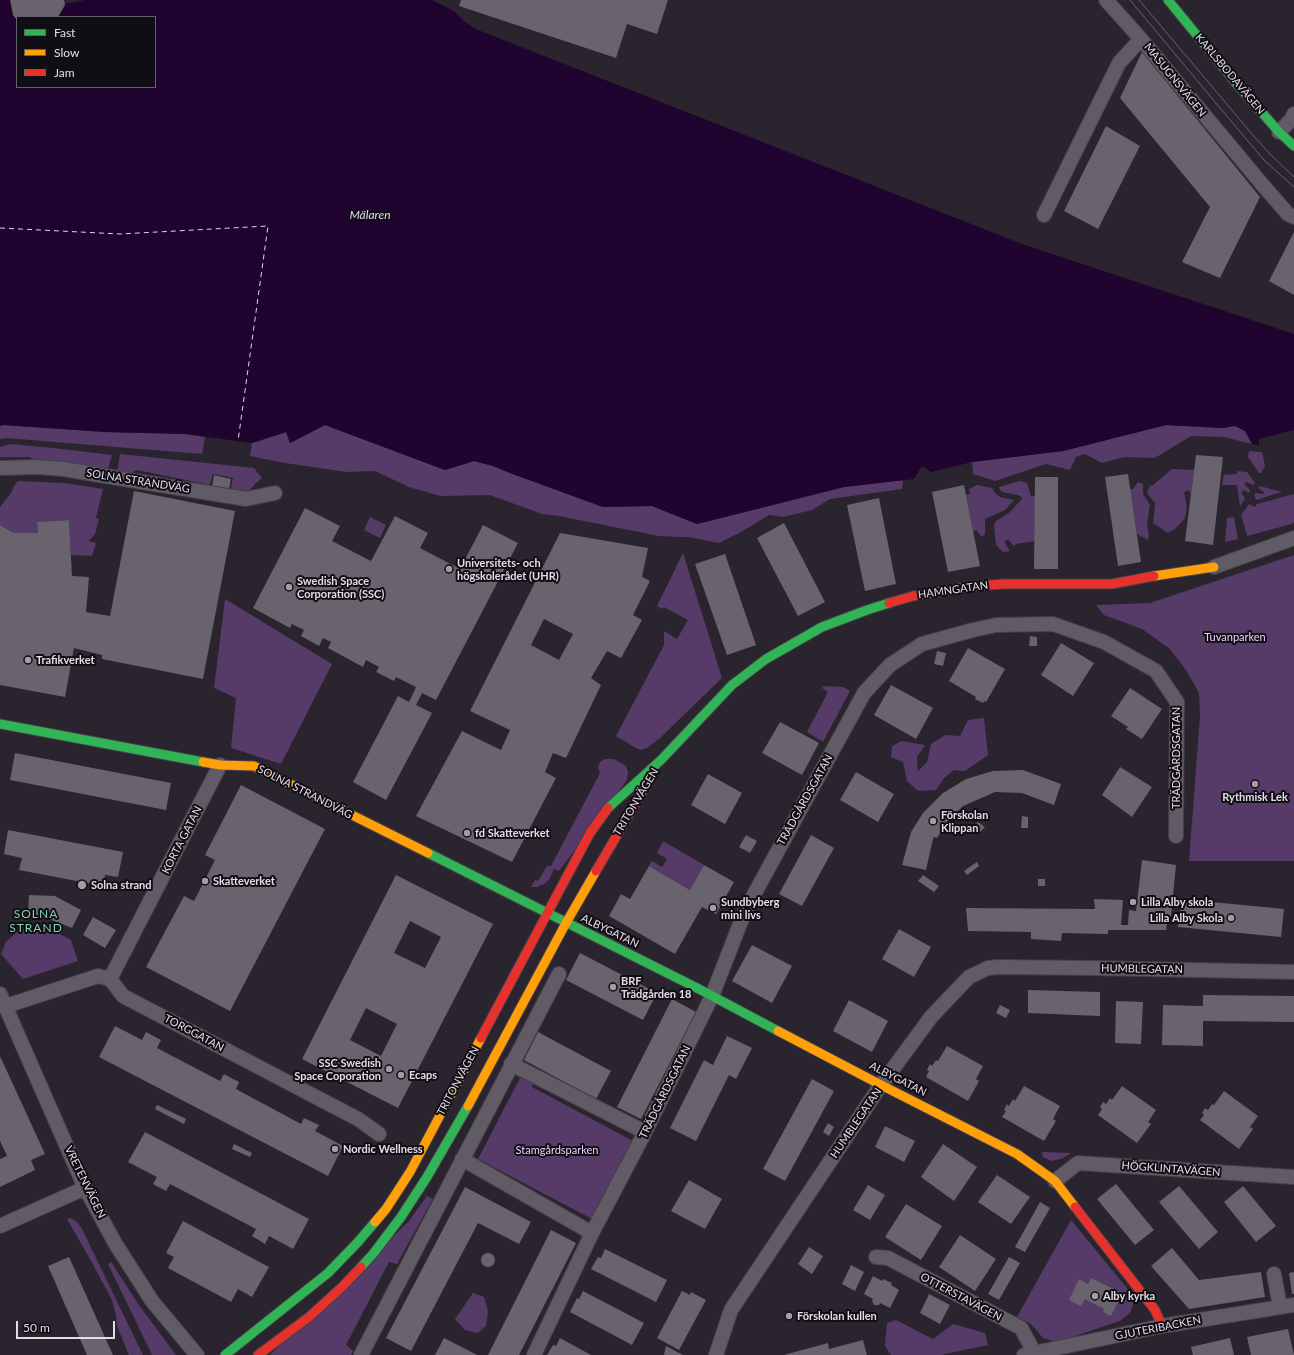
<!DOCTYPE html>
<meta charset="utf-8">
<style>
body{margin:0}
#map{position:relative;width:1294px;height:1355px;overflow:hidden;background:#2a242e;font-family:Lato,sans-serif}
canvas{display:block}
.legend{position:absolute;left:16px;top:16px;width:140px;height:72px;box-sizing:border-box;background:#110d14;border:1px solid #656068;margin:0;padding:5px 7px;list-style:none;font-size:12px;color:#e2dce7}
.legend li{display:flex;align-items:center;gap:8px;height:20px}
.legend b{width:20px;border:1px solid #656068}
.scale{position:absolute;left:16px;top:1321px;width:99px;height:18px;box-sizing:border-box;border:2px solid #e2dce7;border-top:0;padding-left:5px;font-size:12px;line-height:14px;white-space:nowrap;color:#e2dce7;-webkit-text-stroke:3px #110d14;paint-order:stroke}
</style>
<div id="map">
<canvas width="1294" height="1355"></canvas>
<ul class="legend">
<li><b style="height:5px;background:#30b455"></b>Fast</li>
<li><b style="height:5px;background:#ff9f0a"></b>Slow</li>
<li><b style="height:5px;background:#e5322d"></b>Jam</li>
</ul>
<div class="scale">50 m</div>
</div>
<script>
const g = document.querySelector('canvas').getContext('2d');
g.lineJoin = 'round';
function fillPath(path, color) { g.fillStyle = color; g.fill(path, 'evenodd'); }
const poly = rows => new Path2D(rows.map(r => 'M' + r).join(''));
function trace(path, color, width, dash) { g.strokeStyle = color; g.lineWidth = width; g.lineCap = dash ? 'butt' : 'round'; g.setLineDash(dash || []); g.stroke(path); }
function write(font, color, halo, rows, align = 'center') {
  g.font = font + ' Lato,sans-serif'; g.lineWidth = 4; g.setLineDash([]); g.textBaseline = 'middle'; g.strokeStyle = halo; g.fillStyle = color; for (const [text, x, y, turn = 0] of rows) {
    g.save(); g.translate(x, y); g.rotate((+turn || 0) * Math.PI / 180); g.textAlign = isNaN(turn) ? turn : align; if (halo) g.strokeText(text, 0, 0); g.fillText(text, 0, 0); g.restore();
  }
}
fillPath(poly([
 [3,425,105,432,185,434,205,437,202,454,6,438,0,439,0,426],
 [325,425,445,470,474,461,493,466,510,473,603,507,652,506,697,524,844,487,903,480,902,489,830,499,812,510,783,517,769,515,741,532,719,543,688,537,679,537,659,536,559,516,542,514,490,495,440,496,409,487,375,471,347,472,285,463,250,456,252,443,287,432,290,443],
 [1166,425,1223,428,1235,426,1245,431,1252,444,1224,437,1191,436,1155,458,1124,457,1102,463,1085,454,1076,457,1070,470,1046,464,995,481,973,474,972,462,1063,451],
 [11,444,62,449,112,455,108,469,35,462,30,457,0,457,0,447],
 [1249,451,1262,452,1265,466,1261,473,1259,473,1248,457],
 [120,454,254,468,262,478,255,484,249,491,242,494,230,492,233,478,213,474,210,485,137,470,128,474,117,472],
 [1172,469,1194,470,1191,494,1190,493,1189,490,1184,492,1187,508,1185,518,1175,529,1168,533,1153,523,1155,503,1147,493,1150,485,1152,486],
 [1237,471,1247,472,1255,483,1253,485,1247,482,1244,484,1250,490,1249,493,1244,490,1241,493,1245,498,1240,507,1237,485,1222,485,1224,475,1237,474],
 [18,481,65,483,103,489,96,518,99,519,95,534,89,541,96,543,92,556,71,555,69,520,37,522,38,533,14,533,0,525,0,507,11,493,14,486],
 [1020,481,1027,483,1031,496,1035,496,1035,541,1016,544,1014,547,1008,539,1004,542,1010,551,1003,552,996,545,994,524,996,521,1009,513,1022,499,1022,497,1018,495,1002,492,999,488,999,487],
 [1138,482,1143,484,1143,494,1150,505,1147,524,1149,535,1148,540,1137,534,1130,489,1133,489],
 [977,485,992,488,995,493,1000,497,1014,500,1005,510,985,519,985,534,982,537,976,530,973,531,966,495,970,494,969,489],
 [1260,486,1282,492,1256,500,1254,495,1256,493,1263,494,1264,492,1258,488],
 [1294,494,1294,522,1292,524,1247,536,1241,515,1249,504,1255,507,1257,504],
 [370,517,386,525,380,538,364,530],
 [1234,517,1238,539,1225,542,1227,518],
 [683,553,722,678,659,739,647,748,641,750,636,748,616,736,664,645,664,631,677,639,688,620,664,607,662,609,657,606],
 [1294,555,1294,861,1189,861,1200,716,1199,693,1186,670,1170,649,1142,629,1104,615,1096,605,1150,603],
 [225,599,332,664,281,764,231,748,236,698,214,688],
 [823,686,843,687,850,691,823,742,807,732,828,692,822,688],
 [984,718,988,755,965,771,954,770,944,778,936,790,918,791,907,781,903,762,891,757,892,746,902,741,925,745,917,757,918,771,927,762,931,744,945,735,960,736,968,720],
 [605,759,614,759,626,766,628,772,627,780,559,871,554,869,549,880,544,884,537,887,531,887,535,880,538,881,547,866,551,866,600,773,598,767,600,762],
 [663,841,704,865,690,890,649,866,652,861,662,867,667,859,657,853],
 [20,929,52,930,71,940,78,961,23,979,1,954,6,942],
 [522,1074,534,1081,532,1087,633,1141,592,1219,478,1159],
 [1042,1152,1069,1153,1070,1154,1061,1159,1051,1161,1043,1157],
 [427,1196,433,1199,397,1264,389,1262,346,1345,353,1351,351,1355,270,1355,408,1222],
 [71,1218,77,1222,82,1229,143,1355,129,1355,117,1326,116,1315,112,1300,90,1259,67,1219],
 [1071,1220,1131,1293,1133,1304,1130,1313,1120,1321,1057,1342,1043,1338,1031,1324,1017,1317],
 [111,1262,139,1305,176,1355,152,1355,108,1264],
 [473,1293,484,1297,488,1311,486,1326,478,1333,465,1330,455,1319],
 [896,1320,933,1339,953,1324,985,1333,988,1345,941,1355,891,1355,885,1346,887,1323]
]), '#563a68');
fillPath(poly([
 [0,0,13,0,60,5,85,0,432,0,454,11,465,22,478,30,1022,244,1294,334,1294,430,1259,439,1259,445,1252,444,1245,431,1235,426,1223,428,1166,425,1063,451,972,462,931,472,922,466,914,479,844,487,697,524,652,506,603,507,510,473,493,466,474,461,445,470,325,425,290,443,286,432,252,443,185,434,105,432,3,425,0,426],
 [17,17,155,17,155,87,17,87]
]), '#20032f');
trace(poly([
 [0,228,120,234,268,226,238,441]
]), '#e7d0f7', 1, [5, 4]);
fillPath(poly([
 [10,0,64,0,65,5,58,17,17,17,17,20,13,15],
 [461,0,668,0,657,34,627,24,616,58,459,6],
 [1142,52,1260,197,1220,278,1182,262,1210,207,1120,98],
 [1106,126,1140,146,1098,229,1064,211],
 [1294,232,1294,295,1269,281],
 [1196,455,1223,457,1213,545,1185,541],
 [1128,474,1141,562,1118,566,1105,477],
 [214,475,231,479,229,489,212,486],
 [1035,477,1058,477,1058,569,1034,569],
 [964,485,980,566,948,572,932,492],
 [134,491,235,511,203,679,102,659,102,655,74,648,65,697,0,685,0,525,14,533,38,533,37,522,69,520,72,576,89,577,86,612,110,616],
 [879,498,896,584,865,591,847,505],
 [305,508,340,526,332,541,371,561,395,516,428,533,420,548,460,569,483,525,518,543,436,700,422,693,416,705,432,713,386,800,353,782,398,696,409,702,416,687,396,677,394,681,376,672,379,667,366,660,363,667,328,648,331,642,323,638,319,646,301,636,304,630,292,624,290,628,253,608],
 [784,523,825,602,798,616,757,538],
 [560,533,648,548,642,577,650,581,633,615,642,620,621,658,607,651,591,678,601,685,566,758,553,753,545,772,556,778,512,862,416,816,462,731,501,750,510,730,470,711],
 [544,619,573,634,559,660,531,645],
 [725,554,756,645,727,655,695,564],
 [1030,636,1037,637,1037,646,1029,646],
 [1061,643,1094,663,1073,696,1041,675],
 [968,648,1005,669,986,702,984,701,983,703,975,699,976,697,949,681],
 [937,651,946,653,943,666,934,664],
 [891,685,933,708,916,739,874,715],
 [1130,688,1162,709,1142,739,1126,729,1128,727,1111,716],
 [780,722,819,743,802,775,762,753],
 [15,753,171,783,166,810,10,780],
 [1120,767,1152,787,1132,817,1102,795],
 [1023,770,1061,784,1054,805,1022,793,995,792,963,806,940,829,942,830,937,838,934,837,933,839,926,870,902,865,911,832,923,813,943,793,966,779,993,771],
 [856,772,894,794,878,822,840,800],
 [708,774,742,793,725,824,691,805],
 [241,785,325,829,230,1011,146,967,184,896,194,901,215,860,205,855],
 [1022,816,1028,817,1028,828,1021,828],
 [978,822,985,827,980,832,973,827],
 [8,830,123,852,118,877,105,875,103,886,19,870,22,858,4,854],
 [746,835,757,841,750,853,739,847],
 [811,835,834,848,802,906,779,894],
 [1142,860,1176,865,1171,916,1168,916,1166,930,1108,930,1108,934,1062,933,1061,941,1031,939,1031,932,968,931,966,908,1095,909,1094,899,1123,900,1121,925,1128,925,1129,910,1136,911],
 [977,862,979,866,967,875,964,871],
 [704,865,734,882,716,914,702,907,675,954,609,916,621,894,630,899,649,866,690,890],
 [396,875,493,924,398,1108,302,1059],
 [410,921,441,937,425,968,394,953],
 [366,1008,397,1024,381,1056,350,1040],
 [923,875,939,886,934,892,918,881],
 [1038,879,1045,879,1045,886,1038,886],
 [29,895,55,896,81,910,72,928,49,919,28,916],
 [1181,899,1284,909,1281,937,1178,927],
 [93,917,116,930,105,948,83,935],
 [899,929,931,947,914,977,882,959],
 [752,945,792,966,772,1003,732,981],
 [580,953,657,993,643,1020,566,980],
 [1028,990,1100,992,1100,1016,1028,1013],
 [1203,995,1294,996,1294,1022,1203,1021,1203,1046,1162,1045,1163,1005,1203,1006],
 [672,999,696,1012,641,1119,617,1107],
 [849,1000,888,1021,872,1052,833,1031],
 [1116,1001,1143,1002,1141,1044,1115,1043],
 [1000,1005,1010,1010,1006,1018,996,1013],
 [115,1026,142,1040,146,1032,161,1040,157,1048,220,1081,224,1074,231,1078,239,1082,236,1089,301,1124,304,1118,319,1125,315,1131,343,1146,328,1176,99,1057],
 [538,1032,611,1071,596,1099,524,1060],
 [727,1036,752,1048,736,1079,729,1075,696,1141,670,1128,704,1060,713,1065],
 [947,1046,983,1066,976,1079,979,1081,968,1101,926,1077,929,1071,927,1070,930,1064,932,1066,936,1060,938,1061],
 [0,1056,45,1154,31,1160,35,1170,0,1187,0,1159,7,1156,0,1141],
 [812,1079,834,1091,785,1181,763,1169],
 [1024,1086,1060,1106,1053,1119,1056,1121,1044,1141,1002,1117,1006,1111,1004,1110,1007,1104,1009,1106,1013,1099,1015,1101],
 [1122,1086,1156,1110,1148,1122,1151,1124,1137,1143,1098,1115,1102,1109,1100,1107,1103,1102,1106,1104,1110,1098,1112,1100],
 [1224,1091,1258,1116,1250,1127,1253,1129,1239,1149,1200,1120,1204,1115,1202,1113,1205,1108,1208,1110,1212,1104,1214,1105],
 [157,1105,186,1119,184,1124,155,1109],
 [828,1123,834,1127,829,1136,823,1132],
 [885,1126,915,1141,904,1162,875,1147],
 [145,1132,309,1219,293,1249,269,1236,265,1244,252,1236,256,1229,170,1184,166,1191,153,1184,157,1177,128,1162],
 [234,1144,252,1153,250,1157,232,1149],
 [943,1144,977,1167,954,1201,921,1177],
 [997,1175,1030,1197,1011,1224,978,1202],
 [689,1180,722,1199,705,1229,671,1211],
 [1116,1184,1154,1230,1135,1245,1097,1199],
 [868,1185,885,1195,870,1220,853,1210],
 [1179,1186,1218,1232,1199,1249,1159,1202],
 [1243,1186,1276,1226,1256,1242,1224,1202],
 [465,1187,531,1222,519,1244,478,1223,411,1351,386,1338],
 [1040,1202,1050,1208,1025,1252,1015,1247],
 [906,1204,942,1226,921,1260,885,1237],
 [183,1221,269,1267,252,1297,238,1289,231,1302,168,1268,174,1257,166,1253],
 [551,1230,576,1243,519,1355,488,1355],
 [960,1235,996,1259,975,1291,939,1267],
 [809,1247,823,1256,812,1274,798,1264],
 [1172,1248,1199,1280,1261,1272,1265,1297,1189,1309,1151,1266],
 [605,1249,667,1280,656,1302,591,1269,598,1257,601,1258],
 '481 1260a7 7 0 1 1 14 0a7 7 0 1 1-14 0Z',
 [69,1257,113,1355,87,1355,48,1266],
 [1009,1257,1020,1263,999,1300,988,1294],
 [851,1265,864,1272,855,1291,842,1284],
 [1294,1272,1294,1294,1292,1294,1289,1273],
 [873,1276,882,1281,883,1279,892,1283,891,1285,899,1290,890,1308,880,1303,879,1305,874,1305,872,1301,873,1299,864,1294],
 [1091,1278,1122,1293,1111,1316,1103,1312,1104,1309,1085,1299,1081,1306,1069,1300,1079,1279,1088,1284],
 [583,1291,644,1323,632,1345,570,1312,577,1298,579,1299],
 [682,1291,690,1295,691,1292,706,1300,679,1350,657,1338],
 [929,1294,950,1305,940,1324,920,1313],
 [1288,1329,1294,1355,1251,1355,1247,1337],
 [444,1338,477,1355,435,1355],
 [560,1338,591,1355,547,1355,553,1345,556,1346],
 [1230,1338,1234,1355,1193,1355,1191,1347],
 [863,1340,867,1355,784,1355,828,1343,829,1349],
 [666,1346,683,1355,664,1355]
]), '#68636c');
const street = poly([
 [1106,0,1141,39,1261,183,1288,214,1294,217],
 [1279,132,1291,120,1294,114],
 [1044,215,1119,63,1141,39],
 [0,468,37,467,63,469,246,499,275,493],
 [1214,567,1294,538],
 [110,979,220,765],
 [0,994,85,1188,115,1243,152,1301,197,1355],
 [6,1006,98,976,110,979,123,996,358,1119,379,1134],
 [511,1064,645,1132],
 [462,1159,592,1233],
 [1055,1181,1078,1163,1294,1177],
 [0,1226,85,1188],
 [876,1257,888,1258,1021,1328,1034,1352],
 [1274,1274,1280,1307],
 [361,1355,559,974],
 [534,1355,592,1233,645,1132,712,996,745,911,864,693,890,665,922,644,973,630,996,625,1053,624,1104,642,1156,671,1177,702,1176,836],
 [716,1355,731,1310,881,1085,931,1017,969,977,988,968,998,967,1092,968,1294,972],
 [1024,1355,1162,1326,1294,1305]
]);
const fast = poly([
 [1168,0,1236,83,1279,132,1294,146],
 [0,724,203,762],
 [608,808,661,760,732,685,766,659,822,627,867,610,889,603],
 [428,853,699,989,778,1031],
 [361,1267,373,1254,401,1217,427,1177,468,1106],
 [225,1355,328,1273,358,1242,375,1222]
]);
const slow = poly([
 [1154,576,1214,567],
 [203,762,220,765,254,766,428,853],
 [778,1031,881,1085,1017,1154,1055,1181,1075,1207],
 [468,1106,566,923,596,871],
 [375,1222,386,1209,410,1172,481,1038]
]);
const jam = poly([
 [889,603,913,596,972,586,1005,584,1112,584,1154,576],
 [596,871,651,777],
 [481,1038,590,833,608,808],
 [1075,1207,1155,1310,1162,1326],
 [258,1355,309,1317,342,1287,361,1267]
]);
trace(street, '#443f47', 16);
trace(fast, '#443f47', 11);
trace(slow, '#443f47', 11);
trace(jam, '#443f47', 11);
trace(street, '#615b66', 14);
trace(fast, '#30b455', 9);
trace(slow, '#ff9f0a', 9);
trace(jam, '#e5322d', 9);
trace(poly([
 [1130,0,1220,108,1264,160,1294,187],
 [1139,0,1252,134,1271,155,1294,177]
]), '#66616a', 1);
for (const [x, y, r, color] of [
 [449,569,4,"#a29ca6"],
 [289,587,4,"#a29ca6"],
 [28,660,4,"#a29ca6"],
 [1255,784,4,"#a29ca6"],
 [933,821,4,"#a29ca6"],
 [467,833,4,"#a29ca6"],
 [205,881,4,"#a29ca6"],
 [82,885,5,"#a29ca6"],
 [1133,902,4,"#a29ca6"],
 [713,908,4,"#a29ca6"],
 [1231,918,4,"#a29ca6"],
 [613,987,4,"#a29ca6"],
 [389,1069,4,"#a29ca6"],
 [401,1075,4,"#a29ca6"],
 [335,1149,4,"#a29ca6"],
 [1095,1296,4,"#a29ca6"],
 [789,1316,4,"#a29ca6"]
]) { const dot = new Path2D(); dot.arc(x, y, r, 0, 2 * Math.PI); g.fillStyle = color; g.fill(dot); trace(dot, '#110d14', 1.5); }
write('11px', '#e2dce7', '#110d14', [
 ["KARLSBODAVÄGEN",1230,74,50],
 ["MASUGNSVÄGEN",1175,80,51],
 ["SOLNA STRANDVÄG",138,481,9],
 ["HAMNGATAN",953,590,-8],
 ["TRÄDGÅRDSGATAN",1176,758,-90],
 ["SOLNA STRANDVÄG",305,792,27],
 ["TRÄDGÅRDSGATAN",805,800,-61],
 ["TRITONVÄGEN",636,802,-59],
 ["KORTA GATAN",182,840,-63],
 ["ALBYGATAN",610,931,26],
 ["HUMBLEGATAN",1142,969,1],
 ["TORGGATAN",194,1033,28],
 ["ALBYGATAN",898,1079,27],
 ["TRITONVÄGEN",458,1081,-62],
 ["TRÄDGÅRDSGATAN",665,1092,-64],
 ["HUMBLEGATAN",856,1123,-56],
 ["HÖGKLINTAVÄGEN",1171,1169,4],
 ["VRETENVÄGEN",85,1182,64],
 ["OTTERSTAVÄGEN",961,1297,28],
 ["GJUTERIBACKEN",1158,1328,-11]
]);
write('bold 11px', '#e2dce7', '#110d14', [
 ["Universitets- och",457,563],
 ["högskolerådet (UHR)",457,576],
 ["Swedish Space",297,581],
 ["Corporation (SSC)",297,594],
 ["Trafikverket",36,660],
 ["Rythmisk Lek",1255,797,"center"],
 ["Förskolan",941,815],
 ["Klippan",941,828],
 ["fd Skatteverket",475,833],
 ["Skatteverket",213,881],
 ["Solna strand",91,885],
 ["Sundbyberg",721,902],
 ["mini livs",721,915],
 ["Lilla Alby skola",1141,902],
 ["Lilla Alby Skola",1223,918,"right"],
 ["BRF",621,981],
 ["Trädgården 18",621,994],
 ["SSC Swedish",381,1063,"right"],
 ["Space Coporation",381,1076,"right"],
 ["Ecaps",409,1075],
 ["Nordic Wellness",343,1149],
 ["Alby kyrka",1103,1296],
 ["Förskolan kullen",797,1316]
], 'left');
write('11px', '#e9d2fa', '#110d14', [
 ["Tuvanparken",1235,637],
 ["Stamgårdsparken",557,1150]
]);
write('italic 12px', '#e7d0f7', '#110d14', [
 ["Mälaren",370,215]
]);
g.letterSpacing = '1px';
write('12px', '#82d4ac', '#110d14', [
 ["SOLNA",36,914],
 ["STRAND",36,928]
]);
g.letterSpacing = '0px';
</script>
